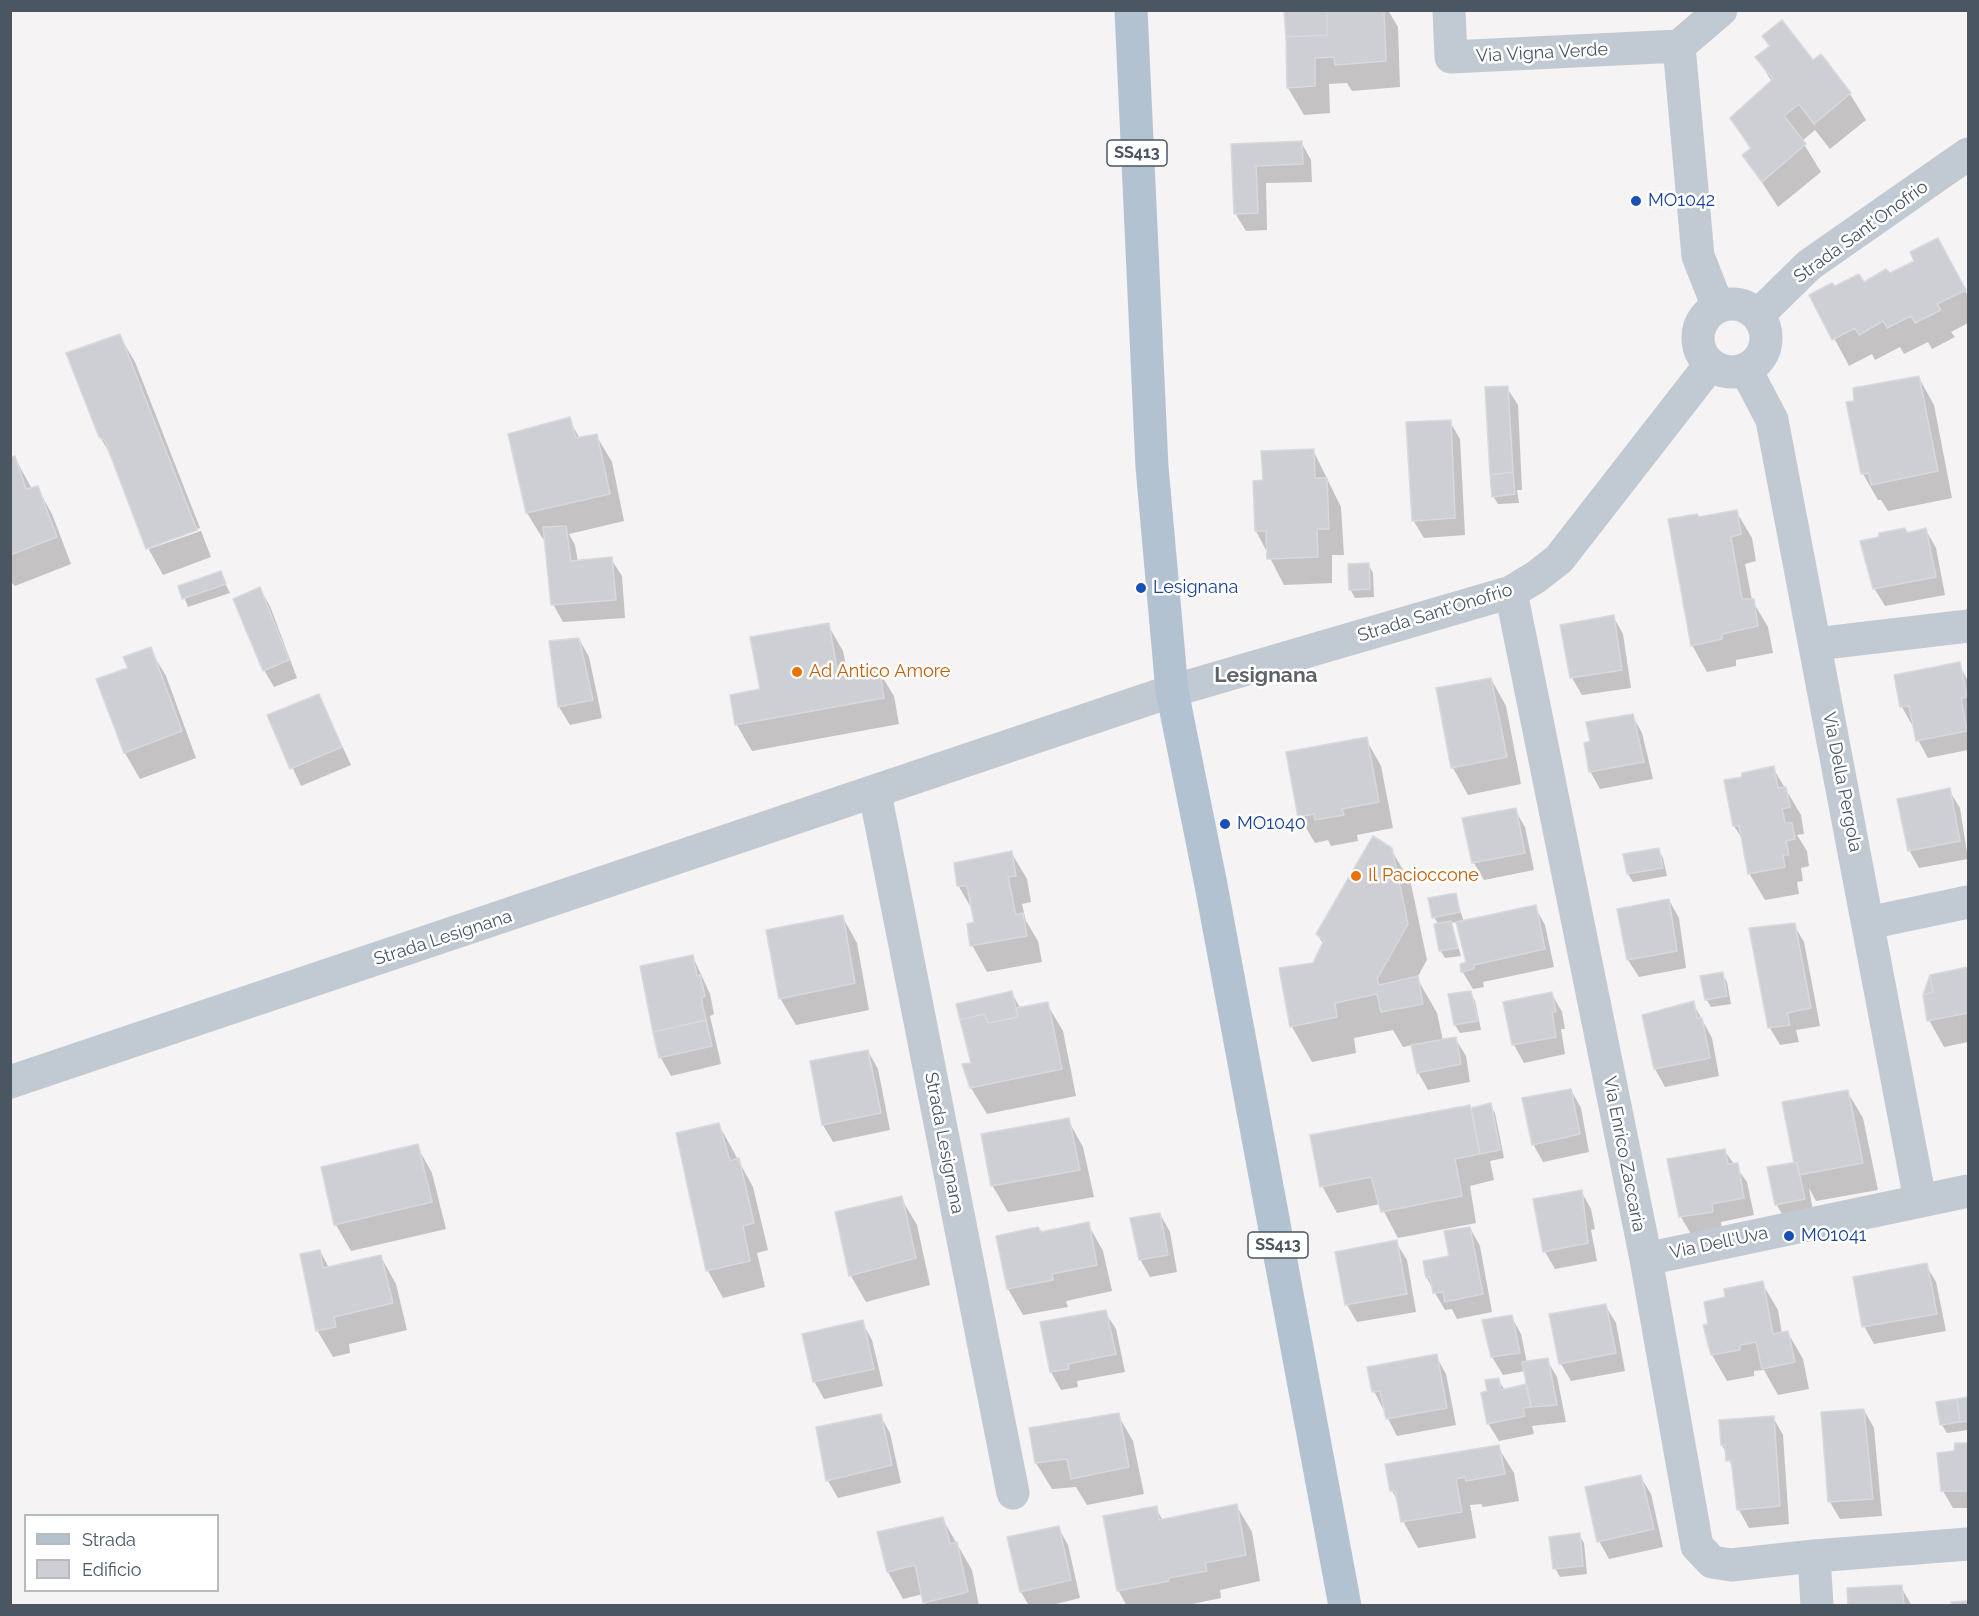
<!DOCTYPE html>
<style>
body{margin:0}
#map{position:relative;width:1979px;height:1616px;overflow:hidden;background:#f5f3f3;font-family:Raleway,sans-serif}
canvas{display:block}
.frame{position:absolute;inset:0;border:12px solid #4a5661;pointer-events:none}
.legend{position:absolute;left:24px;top:1514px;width:195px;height:78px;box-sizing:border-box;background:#fff;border:2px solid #b7bbc0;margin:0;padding:8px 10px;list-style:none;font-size:18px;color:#4a5661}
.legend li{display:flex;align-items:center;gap:12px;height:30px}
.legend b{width:30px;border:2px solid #b7bbc0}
</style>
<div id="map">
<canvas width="1979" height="1616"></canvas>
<div class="frame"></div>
<ul class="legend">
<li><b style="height:8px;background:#b3c2d1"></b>Strada</li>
<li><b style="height:16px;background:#cdcfd5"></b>Edificio</li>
</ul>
</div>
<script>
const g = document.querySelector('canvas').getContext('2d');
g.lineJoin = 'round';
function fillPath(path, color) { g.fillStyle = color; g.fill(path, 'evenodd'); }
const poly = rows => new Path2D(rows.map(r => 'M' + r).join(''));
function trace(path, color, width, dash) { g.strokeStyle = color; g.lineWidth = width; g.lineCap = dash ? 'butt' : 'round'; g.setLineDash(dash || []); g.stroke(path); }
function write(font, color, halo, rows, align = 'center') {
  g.font = font + ' Raleway,sans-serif'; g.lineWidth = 5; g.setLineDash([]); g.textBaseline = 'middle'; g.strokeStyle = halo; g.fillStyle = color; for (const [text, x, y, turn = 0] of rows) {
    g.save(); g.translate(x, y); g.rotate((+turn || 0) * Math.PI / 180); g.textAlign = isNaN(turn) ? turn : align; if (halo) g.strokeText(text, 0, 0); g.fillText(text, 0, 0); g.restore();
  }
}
fillPath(poly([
 [1286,10,1388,10,1398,27,1400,87,1352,91,1347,83,1329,84,1330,113,1304,115,1288,88],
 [1764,36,1813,62,1821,57,1850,94,1866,120,1830,149,1815,130,1802,141,1821,172,1778,207,1744,155,1751,150,1731,118,1772,82,1757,57,1770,47],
 [1301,142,1311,160,1312,182,1266,183,1267,230,1246,231,1235,213,1233,145],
 [1953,266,1968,296,1968,323,1951,332,1955,337,1932,349,1928,342,1904,354,1900,347,1875,360,1872,354,1849,366,1811,295,1890,275],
 [119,335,135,362,200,528,149,546,149,549,201,531,211,557,163,575,148,548,112,457,100,437],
 [1919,378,1934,405,1952,498,1888,511,1881,500,1878,500,1863,474],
 [1507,388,1518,405,1522,490,1517,490,1519,503,1498,504,1493,496],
 [569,419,580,439,596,435,612,462,624,521,569,534,575,545,578,562,611,559,622,576,625,618,563,622,553,604,546,539,543,539,527,513],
 [1450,422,1460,439,1465,535,1424,538,1413,520],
 [1313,450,1341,507,1344,555,1332,555,1332,583,1284,585,1256,531,1254,482,1265,482],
 [15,458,32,489,37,487,52,514,71,564,15,586,10,581,10,459],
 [1736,511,1752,538,1756,561,1745,564,1752,600,1768,627,1773,653,1736,660,1736,666,1707,672,1692,645,1698,519],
 [1926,530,1936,548,1945,595,1885,606,1874,588],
 [1368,564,1373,573,1374,597,1355,598,1350,589],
 [220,573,230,593,188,607,180,587],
 [260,589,270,606,297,678,274,687,264,670],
 [1613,616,1623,634,1631,688,1582,695,1572,678,1562,626],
 [828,625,843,651,848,675,878,670,894,696,899,724,752,751,737,725,732,696,761,690],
 [579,639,589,657,602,718,570,725,559,707,550,643],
 [150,649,166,676,196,758,140,779,125,753,98,680,130,669],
 [1959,664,1968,681,1968,750,1928,758,1918,740,1914,724,1912,725,1902,707,1896,676],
 [1491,679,1506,706,1521,784,1468,795,1453,768,1437,689],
 [319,696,351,765,301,786,269,716],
 [1632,715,1642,733,1653,779,1600,789,1590,771],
 [1366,739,1381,766,1393,828,1357,835,1358,841,1331,846,1328,840,1315,843,1299,816],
 [1773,768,1801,815,1804,834,1797,835,1807,851,1809,866,1801,868,1803,881,1797,882,1799,894,1765,900,1749,873,1743,840,1734,826,1743,778],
 [1949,790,1960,808,1968,859,1919,868,1909,850],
 [1515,810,1525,827,1534,870,1484,880,1474,863],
 [1391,849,1411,884,1427,960,1417,978,1437,1013,1443,1041,1455,1038,1466,1056,1470,1082,1428,1090,1418,1072,1412,1045,1403,1047,1393,1030,1354,1038,1356,1053,1312,1062,1292,1027,1280,970,1314,965,1324,945,1317,934],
 [1659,850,1663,858,1667,876,1633,882,1628,874],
 [1011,852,1027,879,1031,902,1022,904,1026,921,1038,941,1042,962,987,972,972,945,976,923,973,911,958,885],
 [1455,895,1464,922,1535,907,1545,925,1554,967,1483,982,1484,987,1473,989,1462,971,1468,963,1457,922,1451,923,1461,956,1445,958,1440,950,1438,924,1434,917],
 [1669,900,1679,918,1686,968,1639,977,1628,960],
 [842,916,857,943,869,1010,796,1025,780,998],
 [1794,925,1804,942,1820,1026,1796,1030,1799,1042,1780,1045,1770,1028],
 [693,957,710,994,714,1014,710,1016,721,1064,671,1076,661,1058,642,967],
 [1968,969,1968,1042,1944,1047,1929,1020,1932,976],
 [1722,974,1727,982,1731,1004,1711,1007,1706,999],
 [1011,992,1021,1009,1047,1004,1063,1031,1076,1096,987,1114,971,1088],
 [1470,992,1475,1001,1481,1030,1460,1033,1455,1025],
 [1552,994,1562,1012,1565,1029,1561,1029,1565,1054,1524,1063,1514,1045,1505,1003],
 [1693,1003,1712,1038,1719,1076,1665,1087,1655,1069,1644,1016],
 [868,1051,878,1069,890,1130,833,1142,823,1125],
 [1571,1090,1581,1108,1589,1152,1543,1162,1533,1144],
 [1847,1091,1863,1118,1878,1190,1816,1201,1809,1188,1814,1217,1787,1222,1776,1204,1796,1163],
 [1490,1105,1495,1113,1504,1158,1490,1161,1494,1180,1470,1186,1476,1223,1398,1238,1380,1204,1337,1213,1322,1186,1471,1109],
 [1068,1120,1083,1147,1094,1197,1008,1212,992,1185],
 [719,1125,753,1187,768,1250,757,1253,765,1287,723,1298,708,1271,677,1135],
 [417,1146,432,1173,446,1229,351,1251,336,1225],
 [1724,1150,1747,1182,1754,1215,1721,1222,1722,1230,1691,1234,1681,1217,1669,1160],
 [1581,1191,1591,1209,1595,1229,1591,1230,1597,1261,1555,1269,1545,1252,1534,1200],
 [901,1198,917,1225,930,1285,866,1302,851,1276,836,1213],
 [1160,1214,1170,1232,1177,1272,1150,1277,1140,1259],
 [1088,1224,1103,1251,1112,1291,1066,1301,1068,1307,1023,1315,1008,1289],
 [1470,1228,1480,1246,1492,1312,1457,1319,1452,1309,1445,1310,1435,1293,1427,1278,1425,1262,1451,1258],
 [1396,1242,1407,1260,1416,1312,1357,1322,1347,1305,1336,1253],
 [320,1251,329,1268,381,1257,396,1284,407,1330,349,1344,350,1353,333,1357,317,1330],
 [1926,1265,1936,1282,1946,1331,1874,1344,1864,1326],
 [1762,1283,1778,1310,1782,1334,1788,1333,1803,1359,1809,1389,1778,1395,1764,1370,1754,1371,1754,1376,1727,1381,1712,1355,1710,1325,1727,1298],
 [1605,1305,1616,1323,1625,1371,1571,1381,1561,1364],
 [1105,1312,1116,1329,1125,1372,1077,1381,1078,1387,1061,1390,1051,1372,1042,1324],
 [1511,1316,1521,1334,1527,1363,1547,1360,1557,1377,1566,1422,1532,1426,1534,1434,1499,1441,1488,1423,1489,1392,1498,1379,1505,1391,1528,1386,1525,1371,1503,1375,1492,1357,1484,1322],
 [862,1322,872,1340,883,1386,824,1399,814,1381],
 [1436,1356,1446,1374,1456,1425,1397,1436,1374,1391],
 [1968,1399,1968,1430,1947,1433,1942,1425,1938,1403],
 [1864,1410,1874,1428,1882,1516,1840,1519,1830,1502],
 [880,1415,890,1433,901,1483,838,1498,828,1481,817,1428],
 [1118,1415,1133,1441,1144,1494,1087,1505,1076,1487,1052,1489,1036,1463],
 [1773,1417,1783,1435,1789,1524,1749,1528,1739,1510,1734,1471,1722,1445],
 [1956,1445,1968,1445,1968,1508,1953,1508,1943,1491],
 [1498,1447,1514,1473,1519,1501,1483,1507,1481,1504,1470,1505,1476,1538,1418,1548,1403,1521,1399,1503,1392,1491],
 [1640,1476,1651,1494,1663,1547,1609,1559,1599,1541],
 [1236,1505,1252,1532,1260,1581,1220,1590,1221,1598,1183,1606,1127,1606,1118,1590,1156,1508,1163,1521],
 [942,1518,972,1570,979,1606,926,1606,923,1594,903,1599,888,1572,879,1533],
 [1058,1527,1068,1545,1080,1598,1048,1606,1029,1606,1021,1592,1009,1538],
 [1579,1535,1584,1543,1587,1574,1560,1577,1555,1568],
 [1901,1587,1912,1606,1850,1606]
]), '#0003');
const building = poly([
 [1284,10,1327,10,1327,35,1286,37,1284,10],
 [1327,10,1384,10,1386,61,1335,65,1334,57,1315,58,1315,86,1287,88,1286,37,1327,35,1327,10],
 [1782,20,1813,60,1821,54,1851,93,1814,124,1799,104,1784,116,1806,144,1762,182,1742,155,1751,148,1730,118,1773,79,1755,57,1770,46,1762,36,1782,20],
 [1302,141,1303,164,1256,166,1258,213,1234,214,1231,144,1302,141],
 [1938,238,1966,290,1937,304,1941,310,1915,323,1911,316,1887,328,1883,321,1859,335,1855,328,1832,340,1809,295,1832,283,1835,286,1859,274,1864,282,1886,269,1890,273,1914,261,1910,252,1938,238],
 [120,334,197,530,146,549,105,441,99,437,66,353,120,334],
 [1919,376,1938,471,1871,485,1869,473,1861,474,1846,402,1854,401,1853,388,1919,376],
 [1508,386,1513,472,1490,475,1485,387,1508,386],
 [570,417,576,438,597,434,610,494,526,513,508,434,570,417],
 [1451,420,1455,518,1412,521,1406,422,1451,420],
 [1314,449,1315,478,1327,478,1329,529,1317,529,1318,557,1267,559,1266,531,1255,531,1253,481,1263,480,1261,451,1314,449],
 [15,456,26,489,38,486,57,537,10,555,10,458,15,456],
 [1513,472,1515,494,1492,497,1490,475,1513,472],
 [1737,510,1741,534,1731,537,1742,599,1754,599,1758,626,1722,634,1722,639,1691,646,1668,519,1697,514,1699,517,1737,510],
 [566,526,571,561,612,557,616,600,551,605,543,527,566,526],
 [1905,528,1907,533,1926,528,1936,577,1873,589,1860,541,1879,537,1879,533,1905,528],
 [1369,563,1370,589,1349,590,1348,564,1369,563],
 [221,571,226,584,182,599,178,586,221,571],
 [260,587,289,660,263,671,233,599,260,587],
 [1614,615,1622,670,1570,678,1560,625,1614,615],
 [829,623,838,675,879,668,884,698,735,725,730,695,760,689,750,637,829,623],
 [579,638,593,700,558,707,549,641,579,638],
 [151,647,182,731,124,753,96,679,128,668,123,657,151,647],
 [1960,662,1967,697,1961,698,1967,731,1916,741,1909,706,1900,707,1894,675,1960,662],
 [1491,678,1507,757,1451,768,1436,688,1491,678],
 [319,694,342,747,290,769,267,715,319,694],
 [1633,714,1644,762,1589,772,1584,743,1590,741,1586,722,1633,714],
 [1367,737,1379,802,1342,809,1344,815,1315,820,1314,814,1298,817,1286,752,1367,737],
 [1774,766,1778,788,1786,787,1790,807,1782,809,1785,823,1792,823,1795,839,1786,841,1789,855,1783,855,1785,867,1748,874,1739,826,1733,826,1724,780,1742,777,1742,773,1774,766],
 [1950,788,1960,841,1908,851,1897,799,1950,788],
 [1516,808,1525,853,1472,863,1462,818,1516,808],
 [1373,836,1392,848,1408,924,1377,979,1379,985,1418,976,1423,1004,1381,1012,1377,994,1335,1003,1337,1017,1290,1027,1279,968,1313,963,1324,940,1316,934,1373,836],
 [1659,848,1663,868,1627,874,1623,854,1659,848],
 [1012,851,1016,876,1008,877,1016,915,1023,913,1027,936,970,946,967,924,974,922,967,886,957,886,954,863,1012,851],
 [1456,893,1460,912,1432,918,1428,898,1456,893],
 [1669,899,1677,951,1627,960,1617,909,1669,899],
 [1536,905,1545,949,1474,965,1474,969,1461,972,1460,964,1466,962,1456,922,1536,905],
 [843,915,855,983,779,999,766,930,843,915],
 [1451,921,1458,948,1439,951,1434,924,1451,921],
 [1795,923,1811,1008,1787,1013,1790,1025,1768,1028,1749,928,1795,923],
 [693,955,697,976,700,975,705,996,701,998,706,1020,653,1032,640,966,693,955],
 [1968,967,1968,1013,1927,1021,1923,995,1933,992,1930,975,1968,967],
 [1723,972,1727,996,1705,1000,1700,976,1723,972],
 [1930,975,1933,992,1923,995,1930,975],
 [1012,991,1018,1017,988,1023,984,1014,960,1020,956,1004,1012,991],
 [1471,991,1478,1021,1454,1025,1448,994,1471,991],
 [1552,992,1556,1012,1552,1012,1556,1037,1512,1045,1503,1002,1552,992],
 [1694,1001,1697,1018,1702,1018,1710,1058,1654,1069,1642,1015,1694,1001],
 [1048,1002,1062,1069,970,1088,962,1064,971,1063,960,1020,984,1014,988,1023,1018,1017,1016,1008,1048,1002],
 [706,1020,712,1046,659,1058,653,1032,706,1020],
 [1456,1037,1461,1064,1417,1073,1411,1045,1456,1037],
 [868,1050,881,1113,822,1125,810,1061,868,1050],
 [1571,1089,1580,1134,1532,1145,1522,1098,1571,1089],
 [1848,1090,1863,1163,1799,1175,1797,1162,1794,1163,1782,1102,1848,1090],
 [1491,1103,1500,1150,1480,1154,1471,1108,1491,1103],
 [1470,1105,1480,1154,1455,1159,1462,1196,1381,1212,1371,1177,1320,1187,1310,1135,1470,1105],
 [1069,1118,1080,1170,991,1186,981,1134,1069,1118],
 [719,1123,730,1161,739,1158,754,1223,743,1226,750,1261,706,1271,676,1133,719,1123],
 [418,1144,432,1202,334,1225,321,1167,418,1144],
 [1725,1149,1728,1164,1738,1163,1744,1198,1712,1204,1713,1212,1679,1217,1667,1159,1725,1149],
 [1797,1162,1805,1199,1775,1205,1767,1167,1797,1162],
 [1582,1190,1588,1243,1543,1252,1533,1199,1582,1190],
 [902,1196,916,1258,849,1276,835,1212,902,1196],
 [1160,1213,1168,1255,1139,1260,1130,1218,1160,1213],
 [1089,1222,1097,1265,1052,1274,1053,1280,1007,1289,996,1236,1038,1227,1041,1232,1089,1222],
 [1470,1227,1483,1294,1445,1302,1443,1292,1433,1293,1430,1277,1426,1278,1423,1261,1449,1256,1444,1231,1470,1227],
 [1397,1240,1407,1294,1345,1305,1335,1252,1397,1240],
 [320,1250,323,1268,381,1255,393,1303,334,1317,336,1327,316,1331,300,1254,320,1250],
 [1927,1263,1937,1314,1862,1327,1853,1277,1927,1263],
 [1763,1281,1773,1334,1788,1331,1795,1362,1762,1369,1756,1342,1740,1345,1740,1350,1711,1355,1703,1325,1708,1324,1704,1302,1725,1297,1724,1289,1763,1281],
 [1606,1304,1616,1353,1559,1364,1549,1314,1606,1304],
 [1106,1310,1116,1354,1068,1364,1069,1369,1050,1372,1040,1322,1106,1310],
 [1512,1315,1520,1353,1491,1357,1482,1320,1512,1315],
 [863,1320,874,1369,813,1382,802,1334,863,1320],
 [1437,1354,1447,1408,1386,1419,1380,1391,1372,1392,1367,1367,1437,1354],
 [1548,1358,1557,1405,1531,1407,1522,1362,1548,1358],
 [1499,1378,1501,1390,1526,1384,1531,1407,1523,1408,1525,1416,1487,1424,1481,1393,1487,1391,1485,1380,1499,1378],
 [1968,1397,1968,1421,1960,1422,1957,1399,1968,1397],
 [1957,1399,1960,1422,1940,1425,1936,1402,1957,1399],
 [1864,1409,1873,1499,1828,1502,1821,1412,1864,1409],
 [1119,1413,1129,1467,1071,1479,1067,1459,1035,1463,1029,1428,1119,1413],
 [881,1414,892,1465,826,1481,816,1427,881,1414],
 [1774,1416,1780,1506,1737,1510,1731,1460,1726,1461,1725,1445,1721,1445,1719,1420,1774,1416],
 [1955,1443,1968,1443,1968,1491,1941,1491,1937,1453,1954,1451,1955,1443],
 [1499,1445,1505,1474,1466,1481,1465,1477,1456,1479,1462,1512,1401,1522,1395,1491,1390,1491,1385,1464,1499,1445],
 [1641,1475,1654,1529,1597,1542,1585,1487,1641,1475],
 [1237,1504,1246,1555,1205,1563,1207,1571,1169,1578,1169,1581,1117,1591,1103,1516,1157,1506,1159,1520,1237,1504],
 [943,1517,950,1544,957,1542,968,1592,923,1603,915,1565,887,1572,877,1532,943,1517],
 [1059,1526,1071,1580,1020,1592,1007,1537,1059,1526],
 [1580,1533,1583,1566,1553,1569,1549,1537,1580,1533],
 [1902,1585,1904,1606,1848,1606,1847,1588,1902,1585],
 [1968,1601,1968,1606,1952,1606,1951,1602,1968,1601]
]);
fillPath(building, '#cdcfd5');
trace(building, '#d7d9de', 1.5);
trace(poly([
 [1449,10,1451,57,1679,46,1721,10],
 [1679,46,1698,256,1718,307],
 '1698 338a34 34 0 1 1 68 0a34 34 0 1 1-68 0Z',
 [1758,315,1809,265,1968,154],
 [1746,370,1772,420,1920,1200],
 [1511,592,1646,1259,1697,1546,1712,1562,1731,1565,1814,1556,1817,1606],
 [1816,644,1968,626],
 [875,793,1013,1493],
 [1868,923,1968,902],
 [10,1082,1172,691,1511,592,1536,577,1559,559,1710,365],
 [1646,1259,1968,1191],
 [1814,1556,1968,1544]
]), '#c1cad2', 33);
trace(poly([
 [1131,10,1152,467,1172,691,1211,885,1345,1606]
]), '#b3c2d1', 33);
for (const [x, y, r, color] of [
 [1636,201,6,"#1a4fb4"],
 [1141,588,6,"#1a4fb4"],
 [797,672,6,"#e8710a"],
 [1225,824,6,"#1a4fb4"],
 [1356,876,6,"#e8710a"],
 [1789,1236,6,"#1a4fb4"]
]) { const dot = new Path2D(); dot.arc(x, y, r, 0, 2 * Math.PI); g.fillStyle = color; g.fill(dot); trace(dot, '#fff', 2); }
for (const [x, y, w] of [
 [1137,153,60],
 [1278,1245,60]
]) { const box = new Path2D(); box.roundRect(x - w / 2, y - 13, w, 26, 4.5); g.fillStyle = '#fff'; g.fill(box); trace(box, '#4a5661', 1.5); }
write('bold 16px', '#4a5661', null, [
 ["SS413",1137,153],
 ["SS413",1278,1245]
]);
write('18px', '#4a5661', '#fff', [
 ["Via Vigna Verde",1542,53,-3],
 ["Strada Sant'Onofrio",1861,232,-36],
 ["Strada Sant'Onofrio",1435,613,-17],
 ["Via Della Pergola",1842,782,79],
 ["Strada Lesignana",443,938,-18],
 ["Strada Lesignana",944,1143,79],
 ["Via Enrico Zaccaria",1624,1154,79],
 ["Via Dell'Uva",1719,1243,-12]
]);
write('18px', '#164399', '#fff', [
 ["MO1042",1648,201],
 ["Lesignana",1153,588],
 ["MO1040",1237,824],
 ["MO1041",1801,1236]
], 'left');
write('18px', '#c56008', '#fff', [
 ["Ad Antico Amore",809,672],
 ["Il Pacioccone",1368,876]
], 'left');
write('bold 21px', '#5f6368', '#fff', [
 ["Lesignana",1266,676]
]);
</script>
